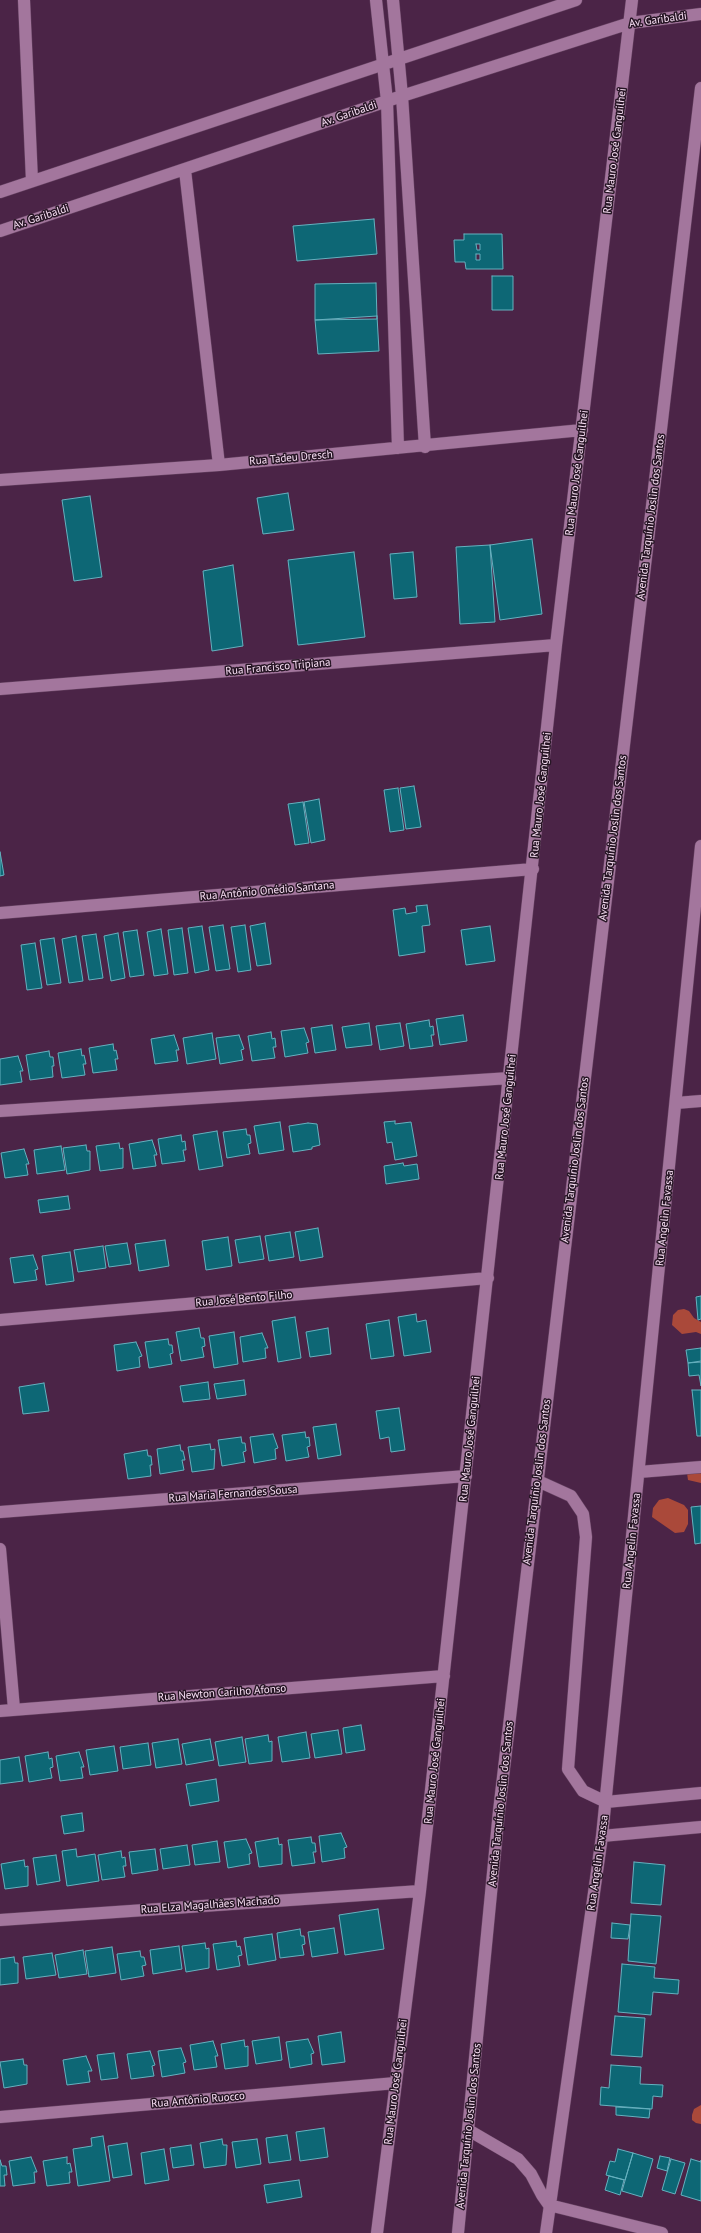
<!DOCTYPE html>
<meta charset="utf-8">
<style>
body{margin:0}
canvas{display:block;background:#4b2447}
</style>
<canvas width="701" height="2233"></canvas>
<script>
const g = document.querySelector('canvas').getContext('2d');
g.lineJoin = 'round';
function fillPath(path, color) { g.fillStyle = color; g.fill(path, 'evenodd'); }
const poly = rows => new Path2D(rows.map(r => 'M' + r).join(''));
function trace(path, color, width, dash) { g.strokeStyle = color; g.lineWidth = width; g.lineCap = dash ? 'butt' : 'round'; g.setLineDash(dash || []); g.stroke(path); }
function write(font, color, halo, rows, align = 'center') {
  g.font = font + ' "PT Sans",sans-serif'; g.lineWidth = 3; g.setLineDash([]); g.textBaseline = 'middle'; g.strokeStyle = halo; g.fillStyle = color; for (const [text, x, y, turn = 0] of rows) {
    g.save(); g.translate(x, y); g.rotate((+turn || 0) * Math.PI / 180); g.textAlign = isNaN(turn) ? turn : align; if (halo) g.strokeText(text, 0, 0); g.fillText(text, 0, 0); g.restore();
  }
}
fillPath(poly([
 [684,1309,689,1311,694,1318,701,1322,701,1334,696,1332,682,1334,672,1325,673,1315,678,1310],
 [701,1470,701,1483,688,1480,687,1473],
 [668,1498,684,1505,688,1510,688,1524,684,1532,675,1533,652,1517,653,1508,659,1500],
 [701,2105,701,2124,696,2123,692,2120,692,2115,694,2109]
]), '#aa493a');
const building = poly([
 [374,219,377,254,297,261,293,226,374,219],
 [464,234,502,234,503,269,466,269,465,262,455,262,454,240,464,240,464,234],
 [476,244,480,244,480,250,477,250,476,244],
 [476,254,480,254,480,260,476,260,476,254],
 [492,276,513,276,513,310,492,310,492,276],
 [376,283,377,319,315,320,315,284,376,283],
 [377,316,379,351,318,354,315,320,377,316],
 [288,493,294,530,263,534,257,498,288,493],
 [90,496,102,577,74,581,62,500,90,496],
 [532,539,542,614,500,620,490,545,532,539],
 [490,545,495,622,460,624,456,547,490,545],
 [354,552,365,637,298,645,288,560,354,552],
 [413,552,417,597,394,599,390,554,413,552],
 [233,565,243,646,212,651,203,571,233,565],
 [414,786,421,827,406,829,400,788,414,786],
 [398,788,404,830,390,832,384,790,398,788],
 [319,799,325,840,311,843,304,802,319,799],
 [303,802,309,843,295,845,288,804,303,802],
 [0,852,4,875,0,876,0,852],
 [427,905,430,925,422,926,425,952,399,956,393,910,405,908,406,914,417,912,416,906,427,905],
 [265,923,271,964,257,966,250,926,265,923],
 [223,925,230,969,216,971,209,927,223,925],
 [245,925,251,970,238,972,231,927,245,925],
 [202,926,209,970,195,973,188,928,202,926],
 [490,926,495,961,466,965,461,930,490,926],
 [182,928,188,973,174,975,168,930,182,928],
 [161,929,168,974,154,976,147,932,161,929],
 [137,930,144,975,130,977,123,932,137,930],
 [118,933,125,978,111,981,104,936,118,933],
 [96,934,103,978,89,980,82,936,96,934],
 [76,936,83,981,69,983,62,939,76,936],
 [54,938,61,983,47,985,40,940,54,938],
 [35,943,42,988,27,990,21,945,35,943],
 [463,1015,467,1041,440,1045,436,1019,463,1015],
 [429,1020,430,1027,433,1026,434,1035,431,1035,433,1046,410,1049,406,1024,429,1020],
 [369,1023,372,1045,346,1048,342,1027,369,1023],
 [400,1023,404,1046,380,1050,376,1026,400,1023],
 [332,1025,336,1050,315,1053,311,1028,332,1025],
 [304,1028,309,1042,306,1043,308,1053,285,1057,281,1031,304,1028],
 [271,1032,272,1039,275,1038,276,1047,273,1047,275,1058,252,1061,248,1036,271,1032],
 [212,1033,216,1059,187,1064,183,1038,212,1033],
 [174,1035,179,1050,176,1050,178,1061,155,1064,151,1039,174,1035],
 [239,1035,244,1049,241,1050,243,1060,220,1064,216,1038,239,1035],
 [113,1044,114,1051,116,1050,118,1059,115,1059,117,1070,93,1073,89,1048,113,1044],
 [81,1049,82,1056,84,1055,86,1064,83,1064,85,1075,62,1078,58,1053,81,1049],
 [49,1051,50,1057,53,1057,54,1066,52,1066,53,1077,30,1080,26,1055,49,1051],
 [18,1056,23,1071,20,1071,22,1082,0,1085,0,1059,18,1056],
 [395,1121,395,1124,411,1122,417,1156,395,1160,392,1142,387,1143,384,1122,395,1121],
 [280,1122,284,1150,259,1154,254,1126,280,1122],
 [308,1123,317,1124,320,1145,312,1147,312,1149,293,1152,289,1126,308,1123],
 [246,1129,247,1135,250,1135,251,1143,248,1144,250,1154,227,1158,223,1132,246,1129],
 [217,1131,223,1166,199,1170,193,1135,217,1131],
 [181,1135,182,1142,185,1141,186,1150,183,1150,185,1161,162,1164,158,1139,181,1135],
 [152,1140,157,1155,154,1155,156,1166,133,1169,129,1144,152,1140],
 [119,1143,120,1149,123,1148,123,1168,100,1171,96,1146,119,1143],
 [86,1145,87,1151,90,1151,90,1170,67,1174,63,1148,86,1145],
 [61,1146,65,1170,37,1174,34,1150,61,1146],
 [24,1149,29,1164,26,1164,28,1175,5,1178,1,1153,24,1149],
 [403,1163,404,1166,417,1164,419,1179,386,1184,384,1166,403,1163],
 [68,1196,70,1209,40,1213,38,1200,68,1196],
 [318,1228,323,1257,300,1261,295,1232,318,1228],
 [290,1232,294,1257,269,1261,265,1236,290,1232],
 [260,1236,264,1259,239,1263,235,1240,260,1236],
 [228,1237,232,1266,206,1270,202,1241,228,1237],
 [165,1240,169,1266,139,1271,135,1244,165,1240],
 [127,1243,131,1264,109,1267,105,1246,127,1243],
 [103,1246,106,1268,78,1272,74,1250,103,1246],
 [70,1252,74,1281,46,1285,42,1256,70,1252],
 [33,1255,38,1269,35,1270,37,1280,14,1283,10,1258,33,1255],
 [701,1296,701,1319,698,1320,696,1297,701,1296],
 [416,1314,417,1322,426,1320,431,1352,404,1356,398,1317,416,1314],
 [295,1317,301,1358,278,1362,272,1321,295,1317],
 [389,1320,394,1356,371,1359,366,1324,389,1320],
 [199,1328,201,1338,204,1338,205,1346,202,1347,204,1357,181,1361,176,1332,199,1328],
 [328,1328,331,1354,310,1357,306,1332,328,1328],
 [234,1332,238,1364,214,1368,209,1336,234,1332],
 [262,1333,268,1348,265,1348,266,1358,243,1362,240,1337,262,1333],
 [168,1339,169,1345,172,1345,173,1353,170,1354,172,1364,149,1368,145,1342,168,1339],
 [136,1342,142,1356,139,1357,140,1367,117,1371,114,1345,136,1342],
 [701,1348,701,1361,688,1363,686,1350,701,1348],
 [701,1362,701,1386,699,1375,689,1376,688,1363,701,1362],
 [244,1380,246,1395,217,1399,214,1384,244,1380],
 [208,1382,210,1399,183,1402,180,1386,208,1382],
 [44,1383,49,1411,23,1414,19,1387,44,1383],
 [692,1390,701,1390,701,1436,697,1436,692,1390],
 [399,1408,405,1450,391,1452,389,1437,380,1439,376,1411,399,1408],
 [336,1424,341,1455,318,1459,313,1427,336,1424],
 [305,1432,306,1438,309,1437,310,1446,307,1447,309,1457,286,1461,282,1435,305,1432],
 [273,1434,278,1448,275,1449,276,1459,254,1463,250,1437,273,1434],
 [241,1437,242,1443,245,1443,246,1451,243,1452,245,1462,222,1466,218,1440,241,1437],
 [210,1444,211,1450,215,1449,214,1469,192,1472,188,1447,210,1444],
 [180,1445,181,1451,183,1451,185,1460,182,1460,184,1470,160,1474,157,1449,180,1445],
 [147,1450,148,1456,151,1456,152,1465,150,1465,151,1476,128,1479,124,1454,147,1450],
 [701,1506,701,1543,695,1544,691,1507,701,1506],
 [361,1725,365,1750,346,1753,343,1728,361,1725],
 [338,1730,342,1754,315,1758,311,1734,338,1730],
 [306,1732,310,1758,282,1762,278,1737,306,1732],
 [268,1735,269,1742,272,1741,272,1761,249,1764,245,1739,268,1735],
 [242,1737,246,1762,219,1766,215,1742,242,1737],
 [178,1739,182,1764,156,1768,152,1743,178,1739],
 [210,1739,214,1760,186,1765,182,1744,210,1739],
 [148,1743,151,1765,123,1769,120,1747,148,1743],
 [114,1746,118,1771,90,1775,86,1750,114,1746],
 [48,1752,49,1759,52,1758,53,1767,50,1768,52,1778,29,1782,25,1756,48,1752],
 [79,1752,84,1767,81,1767,83,1778,60,1781,56,1756,79,1752],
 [19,1757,23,1781,0,1784,0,1760,19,1757],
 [216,1779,219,1801,190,1806,186,1784,216,1779],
 [82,1813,84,1831,64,1834,61,1816,82,1813],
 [341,1833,347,1847,344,1848,345,1858,322,1862,319,1836,341,1833],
 [311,1837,312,1843,315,1843,316,1852,313,1852,315,1863,292,1866,288,1840,311,1837],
 [278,1838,279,1845,282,1844,282,1864,259,1867,255,1842,278,1838],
 [246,1839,252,1853,249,1854,250,1864,228,1868,224,1842,246,1839],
 [217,1841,220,1862,195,1865,192,1845,217,1841],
 [187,1845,190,1865,163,1869,160,1849,187,1845],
 [76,1849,77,1857,95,1854,99,1881,67,1886,62,1851,76,1849],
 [155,1849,158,1870,132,1874,129,1852,155,1849],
 [121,1851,122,1858,125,1857,126,1866,123,1866,125,1877,102,1880,98,1855,121,1851],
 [56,1855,60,1881,37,1885,33,1858,56,1855],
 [24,1860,25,1867,28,1866,28,1886,5,1889,1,1864,24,1860],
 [634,1862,665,1865,661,1905,631,1903,634,1862],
 [378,1909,384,1949,345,1955,339,1915,378,1909],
 [631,1914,661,1916,656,1964,628,1961,631,1914],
 [612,1923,630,1925,628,1939,611,1938,612,1923],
 [334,1928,338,1953,312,1957,308,1932,334,1928],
 [300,1929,301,1936,304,1936,305,1944,302,1945,304,1955,280,1958,277,1933,300,1929],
 [272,1934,276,1960,248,1965,244,1938,272,1934],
 [236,1941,237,1947,240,1946,242,1955,238,1956,240,1966,217,1970,213,1944,236,1941],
 [205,1943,206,1949,209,1948,209,1968,186,1972,182,1946,205,1943],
 [179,1946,182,1969,153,1974,150,1950,179,1946],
 [112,1947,116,1973,89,1977,85,1951,112,1947],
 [83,1950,87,1974,59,1978,55,1955,83,1950],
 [140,1951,141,1957,144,1957,146,1965,142,1966,144,1976,121,1980,117,1954,140,1951],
 [52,1953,56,1975,26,1979,23,1957,52,1953],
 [14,1957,15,1963,18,1963,18,1983,0,1985,0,1959,14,1957],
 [622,1964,655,1967,654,1978,679,1980,678,1994,653,1992,651,2015,618,2012,622,1964],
 [615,2016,645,2018,642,2057,611,2055,615,2016],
 [341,2032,345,2062,322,2065,318,2036,341,2032],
 [279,2037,282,2060,256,2064,252,2041,279,2037],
 [308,2039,314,2053,311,2054,312,2064,290,2068,286,2042,308,2039],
 [244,2040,245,2047,248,2046,248,2066,225,2069,221,2044,244,2040],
 [213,2041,218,2056,215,2056,217,2067,194,2070,190,2045,213,2041],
 [181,2048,186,2062,183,2063,185,2073,162,2077,158,2051,181,2048],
 [150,2051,155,2065,152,2066,154,2076,131,2079,127,2054,150,2051],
 [114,2053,118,2078,101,2080,97,2055,114,2053],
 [86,2056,92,2071,88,2071,90,2082,67,2085,63,2060,86,2056],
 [23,2059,24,2065,27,2065,27,2084,4,2088,0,2062,23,2059],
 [611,2065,641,2067,640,2084,663,2085,662,2097,653,2096,652,2109,600,2105,601,2087,609,2088,611,2065],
 [616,2107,650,2109,649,2118,616,2115,616,2107],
 [324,2128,328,2157,300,2161,296,2132,324,2128],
 [287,2135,291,2160,269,2163,266,2138,287,2135],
 [103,2136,110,2181,78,2186,73,2149,92,2146,91,2138,103,2136],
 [222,2139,223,2145,227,2145,226,2165,204,2168,200,2143,222,2139],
 [257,2139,261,2164,236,2168,232,2142,257,2139],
 [127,2143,132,2175,113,2178,108,2146,127,2143],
 [191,2145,194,2165,173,2168,170,2148,191,2145],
 [164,2149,169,2180,145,2184,141,2153,164,2149],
 [618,2149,633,2153,625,2180,606,2175,610,2161,615,2162,618,2149],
 [633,2153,653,2159,642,2197,622,2191,633,2153],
 [660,2156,670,2158,667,2171,657,2168,660,2156],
 [31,2157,37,2172,34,2172,35,2183,13,2186,9,2161,31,2157],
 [67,2157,67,2164,70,2163,72,2172,69,2172,70,2183,47,2186,43,2161,67,2157],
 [671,2159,685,2163,675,2194,662,2190,671,2159],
 [691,2159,701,2162,701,2160,701,2201,681,2195,691,2159],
 [0,2160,2,2166,6,2166,7,2175,4,2175,5,2186,0,2186,0,2160],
 [609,2176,624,2180,620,2195,605,2190,609,2176],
 [299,2180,302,2197,267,2203,264,2185,299,2180]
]);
fillPath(building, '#0d6775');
trace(building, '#64b1bf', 1);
const minor = poly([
 [24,0,32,181],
 [376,0,387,101,398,448],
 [393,0,402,96,425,447],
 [185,170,219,465],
 [0,192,576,0],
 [0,231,402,96,630,23,701,14],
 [0,480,219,465,582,430],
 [0,689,556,645],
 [0,913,533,869],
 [676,1103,701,1101],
 [0,1111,510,1078],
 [0,1320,488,1278],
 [639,1472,701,1467],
 [538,1481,571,1496,583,1514,586,1537,568,1769,583,1791,606,1802,701,1793],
 [0,1512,466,1476],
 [0,1549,14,1709],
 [0,1711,444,1676],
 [602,1836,701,1827],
 [0,1920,420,1891],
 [0,2117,396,2083],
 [470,2131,518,2159,531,2174,542,2195,549,2205,662,2233],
 [377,2233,420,1891,556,645,632,0],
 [458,2233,499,1811,701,88],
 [546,2233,602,1836,701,846]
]);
trace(minor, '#654261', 13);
trace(minor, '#a3769d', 12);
write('11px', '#fae1f6', '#271625', [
 ["Av. Garibaldi",658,20,-8],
 ["Av. Garibaldi",349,114,-19],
 ["Rua Mauro José Ganguilhei",615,151,-83],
 ["Av. Garibaldi",41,217,-18],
 ["Rua Tadeu Dresch",291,458,-5],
 ["Rua Mauro José Ganguilhei",577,473,-83],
 ["Avenida Tarquínio Joslin dos Santos",651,517,-83],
 ["Rua Francisco Tripiana",278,667,-5],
 ["Rua Mauro José Ganguilhei",541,795,-84],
 ["Avenida Tarquínio Joslin dos Santos",613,838,-83],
 ["Rua Antônio Onédio Santana",267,891,-5],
 ["Rua Mauro José Ganguilhei",506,1117,-84],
 ["Avenida Tarquínio Joslin dos Santos",575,1160,-83],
 ["Rua Angelin Favassa",665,1218,-84],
 ["Rua José Bento Filho",244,1299,-5],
 ["Rua Mauro José Ganguilhei",470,1439,-84],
 ["Avenida Tarquínio Joslin dos Santos",537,1482,-83],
 ["Rua Maria Fernandes Sousa",233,1494,-4],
 ["Rua Angelin Favassa",632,1541,-84],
 ["Rua Newton Carilho Afonso",222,1693,-4],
 ["Rua Mauro José Ganguilhei",435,1761,-84],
 ["Avenida Tarquínio Joslin dos Santos",501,1804,-84],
 ["Rua Angelin Favassa",598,1863,-82],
 ["Rua Elza Magalhães Machado",210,1905,-4],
 ["Rua Mauro José Ganguilhei",396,2082,-83],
 ["Rua Antônio Ruocco",198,2100,-5],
 ["Avenida Tarquínio Joslin dos Santos",469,2126,-84]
]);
</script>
